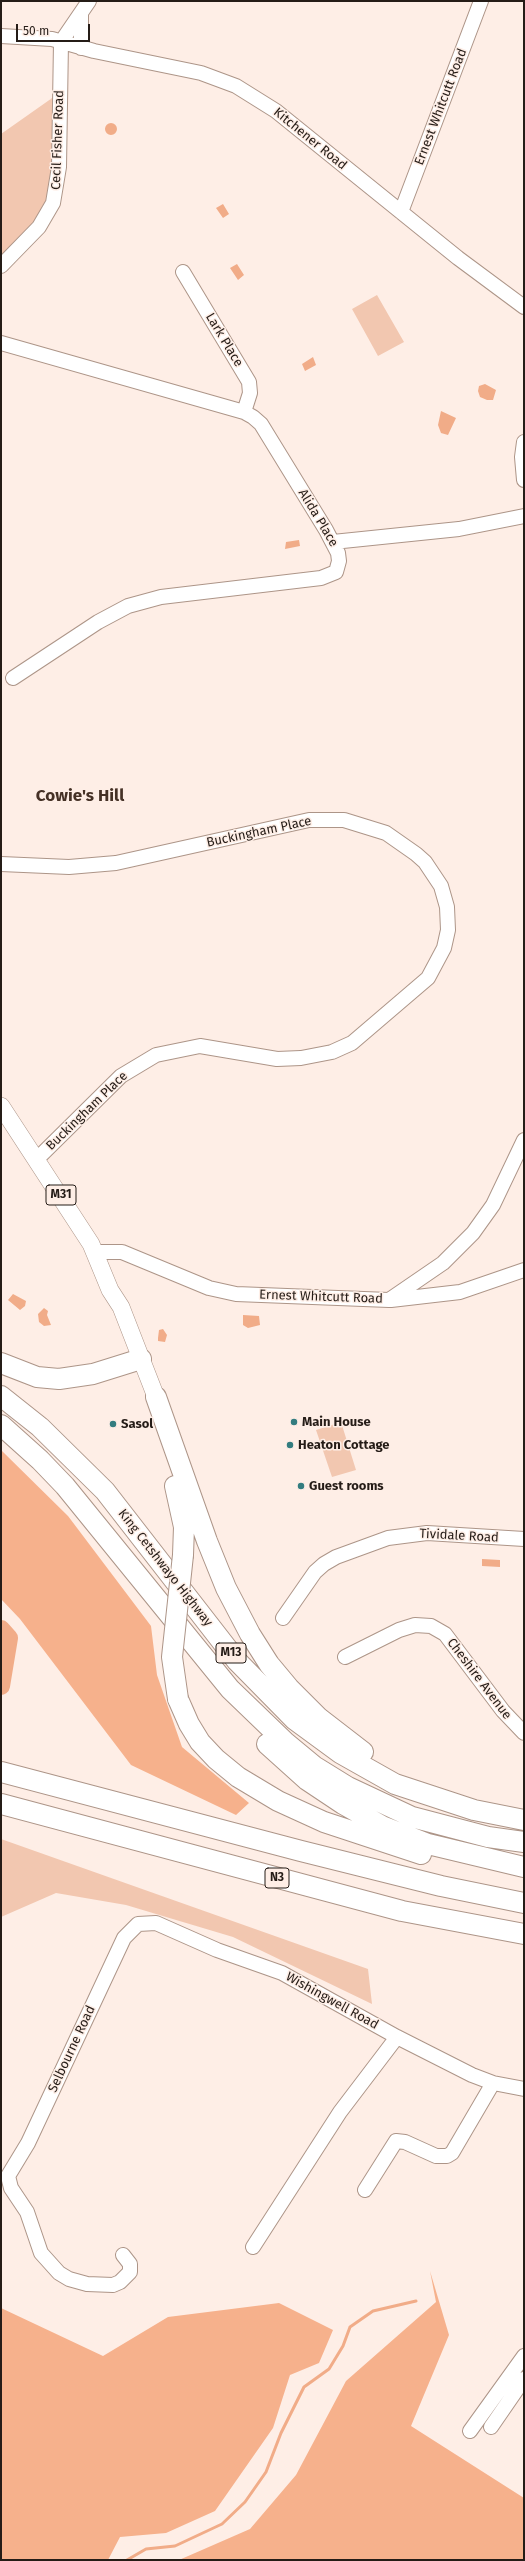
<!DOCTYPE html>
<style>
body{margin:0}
#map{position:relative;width:525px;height:2561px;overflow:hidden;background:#feeee6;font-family:"Fira Sans",sans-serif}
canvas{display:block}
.frame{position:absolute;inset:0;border:2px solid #251c17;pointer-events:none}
.scale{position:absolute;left:16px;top:24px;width:74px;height:18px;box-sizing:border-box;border:2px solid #251c17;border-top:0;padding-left:5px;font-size:12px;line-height:14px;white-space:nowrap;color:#251c17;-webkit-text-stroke:3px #feeee6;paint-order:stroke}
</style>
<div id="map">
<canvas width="525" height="2561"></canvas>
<div class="frame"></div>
<div class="scale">50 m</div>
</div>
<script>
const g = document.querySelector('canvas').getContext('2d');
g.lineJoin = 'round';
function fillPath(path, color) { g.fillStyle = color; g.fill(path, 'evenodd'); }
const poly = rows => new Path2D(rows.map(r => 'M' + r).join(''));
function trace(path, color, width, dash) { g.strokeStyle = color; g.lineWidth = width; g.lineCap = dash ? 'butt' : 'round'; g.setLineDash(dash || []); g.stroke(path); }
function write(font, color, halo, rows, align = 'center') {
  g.font = font + ' "Fira Sans",sans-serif'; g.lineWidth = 3; g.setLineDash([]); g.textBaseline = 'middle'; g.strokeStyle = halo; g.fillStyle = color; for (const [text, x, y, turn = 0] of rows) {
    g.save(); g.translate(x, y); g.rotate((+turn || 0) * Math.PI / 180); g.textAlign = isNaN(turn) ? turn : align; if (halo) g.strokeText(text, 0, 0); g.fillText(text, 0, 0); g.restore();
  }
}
fillPath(poly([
 [55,96,54,181,43,212,1,260,1,134],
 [377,295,404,342,378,356,352,309],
 [341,1422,356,1470,332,1477,316,1430],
 [1,1839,368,1969,372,2004,233,1937,126,1905,56,1893,1,1917]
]), '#f2c7b0');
fillPath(poly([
 [1,1450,68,1516,151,1626,157,1675,182,1747,249,1803,236,1815,131,1765,20,1619,1,1599],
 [430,2271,449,2335,411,2426,524,2498,524,2560,179,2560,250,2529,296,2475,346,2381,436,2302],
 [279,2303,333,2330,319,2363,290,2375,273,2428,215,2511,166,2533,120,2537,108,2560,1,2560,1,2308,103,2356,168,2317]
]), '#f6b18c');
fillPath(poly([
 '105 129a6 6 0 1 1 12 0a6 6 0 1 1-12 0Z',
 [223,204,229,214,223,218,216,208],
 [237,264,244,275,238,280,230,268],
 [313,357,316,365,305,371,302,364],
 [485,384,496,390,493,400,487,400,480,397,478,391,479,386],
 [441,411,456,418,448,435,441,433,438,425],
 [299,540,300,546,285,549,286,542],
 [13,1294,26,1301,25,1306,20,1310,8,1300],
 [44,1308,48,1311,47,1315,51,1325,44,1326,39,1322,38,1314],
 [243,1315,259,1316,260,1325,248,1328,243,1325],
 [163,1329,167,1335,165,1342,158,1341,158,1338,159,1330],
 [482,1559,500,1560,500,1567,482,1566]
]), '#f1ac88');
trace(poly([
 [127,2560,146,2549,175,2546,222,2524,245,2502,266,2472,281,2433,304,2387,329,2369,343,2346,350,2327,373,2311,416,2301]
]), '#f1ac88', 3);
trace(poly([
 [1,1629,9,1638,1,1686]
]), '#f1ac88', 18);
const minor = poly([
 [81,15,81,48],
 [1,36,52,39,94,51,201,73,236,86,276,111,458,258,524,307],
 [401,212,481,1],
 [1,266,39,227,53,203,59,167,61,42,89,1],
 [183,272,249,382,250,393,244,412],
 [1,343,244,412,253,417,261,424,326,530,338,553,339,561,336,572,321,578,161,597,128,606,98,622,13,678],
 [524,442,522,457,524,480],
 [333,542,459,529,524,516],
 [1,864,69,867,116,863,309,820,344,820,386,833,416,854,425,862,441,886,447,907,448,930,444,948,428,978,352,1043,332,1052,301,1058,277,1059,200,1046,156,1055,121,1076,37,1159],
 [95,1252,122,1252,209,1288,236,1294,389,1300,443,1263,473,1233,493,1205,524,1140],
 [391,1300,460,1292,524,1270],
 [283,1618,315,1572,324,1564,336,1557,388,1538,427,1533,524,1539],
 [345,1657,399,1630,415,1625,431,1626,445,1634,503,1711,524,1733],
 [365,2190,396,2141,405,2142,436,2156,447,2156,452,2153,493,2083],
 [253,2247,340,2112,397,2037],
 [123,2255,130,2264,130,2272,120,2282,113,2285,87,2284,69,2279,59,2273,41,2253,27,2212,11,2188,8,2176,28,2143,124,1938,138,1924,156,1923,217,1950,282,1973,397,2037,472,2075,493,2083,524,2089],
 [491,2427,524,2379],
 [470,2431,524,2356]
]);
const major = poly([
 [1,1106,91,1244,110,1290,121,1307,156,1397]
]);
const highway = poly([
 [1,1363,37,1377,59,1379,93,1374,141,1359],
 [1,1396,40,1427,105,1491,237,1661,295,1720,340,1753,395,1784,474,1810,524,1820],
 [156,1397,207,1541,226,1588,250,1634,269,1664,289,1688,319,1718,363,1752],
 [1,1425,40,1460,65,1486,230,1689,285,1742,314,1766,348,1787,412,1817,488,1837,524,1842],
 [175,1486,184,1527,183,1555],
 [178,1699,189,1724,200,1742,216,1759,238,1777,278,1801,324,1822,421,1854],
 [267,1744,307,1780,343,1804,382,1826,428,1844,524,1867],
 [1,1772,301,1851,441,1886,524,1903],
 [1,1804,402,1911,524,1934]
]);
trace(minor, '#ad9588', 16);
trace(major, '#ad9588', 18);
trace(highway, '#ad9588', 22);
trace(minor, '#fff', 14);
trace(major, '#fff', 17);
trace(highway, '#fff', 20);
const highwayBridge = poly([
 [178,1699,172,1657,183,1555]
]);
trace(highwayBridge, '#ad9588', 22, []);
trace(highwayBridge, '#fff', 20);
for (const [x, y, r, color] of [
 [294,1422,4,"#337c7f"],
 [113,1424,4,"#337c7f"],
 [290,1445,4,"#337c7f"],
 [301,1486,4,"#337c7f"]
]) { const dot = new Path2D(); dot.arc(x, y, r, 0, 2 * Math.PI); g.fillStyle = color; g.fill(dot); trace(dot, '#feeee6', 1.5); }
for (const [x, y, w] of [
 [61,1195,30],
 [231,1653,30],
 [277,1878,24]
]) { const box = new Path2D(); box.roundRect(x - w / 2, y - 10, w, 20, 3); g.fillStyle = '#feeee6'; g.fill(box); trace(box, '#251c17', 1); }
write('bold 12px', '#251c17', null, [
 ["M31",61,1195],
 ["M13",231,1653],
 ["N3",277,1878]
]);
write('13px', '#251c17', '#feeee6', [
 ["Ernest Whitcutt Road",441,107,-69],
 ["Kitchener Road",310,139,39],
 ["Cecil Fisher Road",58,140,-88],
 ["Lark Place",224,340,59],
 ["Alida Place",318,518,59],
 ["Buckingham Place",259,832,-12],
 ["Buckingham Place",87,1111,-44],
 ["Ernest Whitcutt Road",321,1297,2],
 ["Tividale Road",459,1536,3],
 ["King Cetshwayo Highway",165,1568,52],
 ["Cheshire Avenue",479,1679,53],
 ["Wishingwell Road",332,2001,29],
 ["Selbourne Road",72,2049,-65]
]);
write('bold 13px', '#251c17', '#feeee6', [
 ["Main House",302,1422],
 ["Sasol",121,1424],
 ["Heaton Cottage",298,1445],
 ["Guest rooms",309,1486]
], 'left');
write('bold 17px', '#453126', '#feeee6', [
 ["Cowie's Hill",80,796]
]);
</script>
